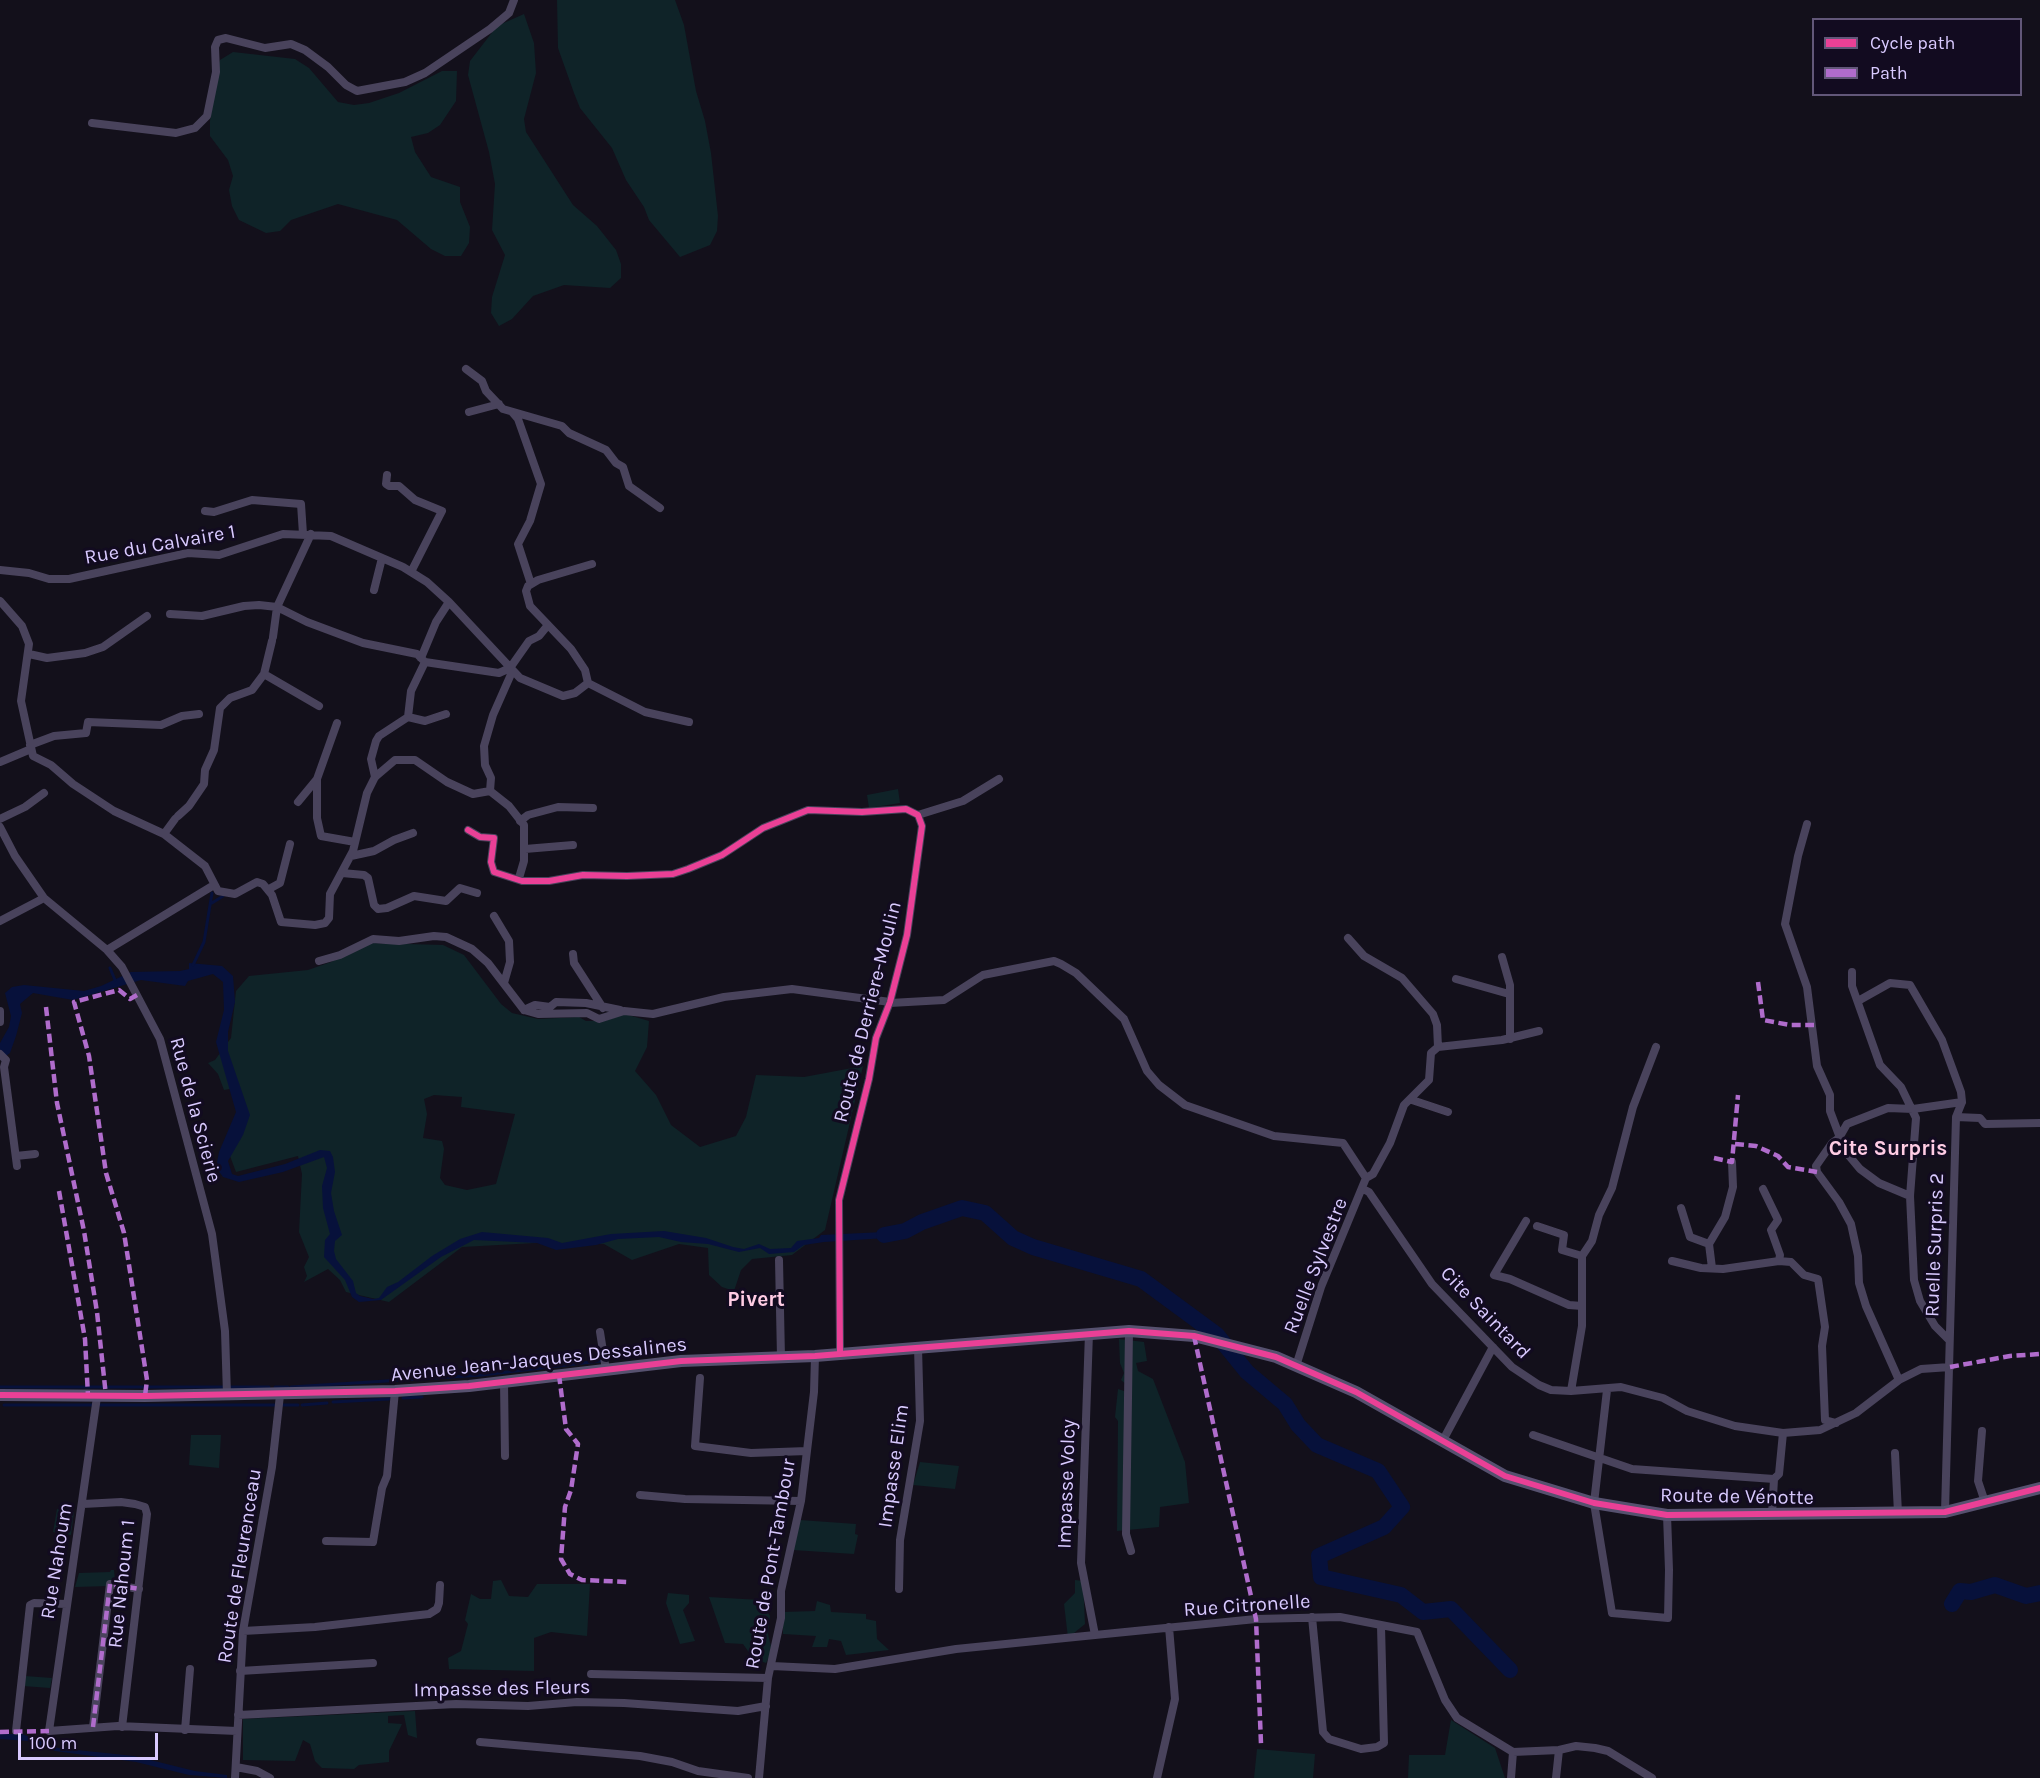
<!DOCTYPE html>
<meta charset="utf-8">
<style>
body{margin:0}
#map{position:relative;width:2040px;height:1778px;overflow:hidden;background:#13101b;font-family:Karla,sans-serif}
canvas{display:block}
.legend{position:absolute;left:1812px;top:18px;width:210px;height:78px;box-sizing:border-box;background:#120b20;border:2px solid #625779;margin:0;padding:8px 10px;list-style:none;font-size:18px;color:#d9caff}
.legend li{display:flex;align-items:center;gap:12px;height:30px}
.legend b{width:30px;border:2px solid #625779}
.scale{position:absolute;left:18px;top:1733px;width:140px;height:27px;box-sizing:border-box;border:3px solid #d9caff;border-top:0;padding-left:8px;font-size:18px;line-height:21px;white-space:nowrap;color:#d9caff;-webkit-text-stroke:4px #120b20;paint-order:stroke}
</style>
<div id="map">
<canvas width="2040" height="1778"></canvas>
<ul class="legend">
<li><b style="height:8px;background:#ea4096"></b>Cycle path</li>
<li><b style="height:8px;background:#b06ccc"></b>Path</li>
</ul>
<div class="scale">100 m</div>
</div>
<script>
const g = document.querySelector('canvas').getContext('2d');
g.lineJoin = 'round';
function fillPath(path, color) { g.fillStyle = color; g.fill(path, 'evenodd'); }
const poly = rows => new Path2D(rows.map(r => 'M' + r).join(''));
function trace(path, color, width, dash) { g.strokeStyle = color; g.lineWidth = width; g.lineCap = dash ? 'butt' : 'round'; g.setLineDash(dash || []); g.stroke(path); }
function write(font, color, halo, rows, align = 'center') {
  g.font = font + ' Karla,sans-serif'; g.lineWidth = 6; g.setLineDash([]); g.textBaseline = 'middle'; g.strokeStyle = halo; g.fillStyle = color; for (const [text, x, y, turn = 0] of rows) {
    g.save(); g.translate(x, y); g.rotate((+turn || 0) * Math.PI / 180); g.textAlign = isNaN(turn) ? turn : align; if (halo) g.strokeText(text, 0, 0); g.fillText(text, 0, 0); g.restore();
  }
}
fillPath(poly([
 [557,0,675,0,684,25,696,91,705,121,711,153,718,216,717,231,710,245,680,257,649,220,644,207,626,180,612,148,580,108,574,93,558,48],
 [524,14,534,43,536,73,524,119,526,132,573,205,597,226,616,250,621,264,621,278,610,288,564,285,533,296,512,319,499,326,491,313,492,297,505,255,492,230,495,184,489,152,468,75,470,61,497,26],
 [233,52,295,59,309,68,338,102,354,105,369,103,399,93,442,71,457,71,456,101,440,125,428,133,411,137,415,152,431,177,460,187,460,202,470,227,469,243,461,256,445,256,431,249,397,220,338,204,291,220,280,231,266,233,239,220,232,206,229,190,233,176,228,160,210,136,210,121,215,75,220,60],
 [898,789,900,803,869,808,867,795],
 [371,943,443,945,464,955,501,1004,512,1013,538,1019,579,1017,586,1021,604,1021,625,1014,649,1021,647,1047,635,1071,656,1095,671,1125,700,1147,736,1136,746,1117,756,1075,804,1077,863,1066,825,1230,792,1255,752,1259,741,1270,734,1291,722,1287,709,1275,708,1248,679,1244,632,1260,604,1244,535,1243,462,1247,389,1302,346,1292,340,1280,328,1269,304,1282,307,1276,304,1267,309,1257,299,1232,302,1174,298,1156,236,1172,230,1156,240,1087,224,1090,218,1074,208,1063,215,1060,231,1038,236,991,249,976,308,970,331,962],
 [434,1095,462,1097,461,1107,515,1114,496,1184,467,1190,445,1185,440,1178,444,1149,442,1141,423,1138,427,1114,424,1099],
 [1119,1339,1144,1342,1147,1361,1136,1363,1138,1371,1153,1379,1185,1462,1189,1503,1160,1507,1159,1527,1117,1531,1118,1421,1115,1417,1118,1389,1127,1392,1128,1386,1121,1380,1124,1373,1120,1363],
 [191,1435,221,1435,219,1468,189,1465],
 [920,1462,959,1466,955,1489,913,1485],
 [57,1509,74,1512,71,1535,53,1532],
 [800,1520,856,1524,855,1534,858,1535,854,1554,793,1550],
 [111,1570,114,1570,115,1581,109,1586,75,1587,79,1573,110,1572],
 [501,1580,509,1596,528,1597,537,1584,590,1584,587,1636,551,1632,534,1638,534,1671,449,1669,448,1658,461,1651,468,1624,465,1620,471,1594,480,1599,491,1599,493,1581],
 [1075,1580,1083,1581,1085,1624,1068,1638,1064,1604,1075,1593],
 [668,1593,689,1595,689,1603,683,1610,695,1641,680,1644,666,1603],
 [709,1597,760,1600,770,1616,768,1634,772,1651,766,1663,753,1658,743,1644,725,1643],
 [817,1601,830,1605,831,1612,866,1614,866,1619,876,1621,877,1639,889,1650,846,1655,841,1641,829,1639,827,1647,812,1647,816,1636,783,1634,783,1612,815,1611],
 [25,1676,52,1678,50,1688,23,1686],
 [415,1711,417,1738,408,1735,404,1715,388,1716,388,1723,402,1724,389,1751,389,1762,359,1765,354,1769,322,1768,315,1761,310,1744,303,1740,295,1761,243,1760,243,1719],
 [1451,1720,1495,1748,1505,1778,1408,1778,1409,1755,1445,1755],
 [1257,1749,1315,1754,1313,1778,1254,1778]
]), '#0f2328');
fillPath(poly([
 [189,963,222,966,233,976,235,1002,228,1032,228,1051,250,1115,243,1135,228,1161,232,1174,238,1176,285,1164,320,1150,330,1151,333,1157,335,1172,331,1193,334,1211,342,1235,335,1241,334,1251,336,1259,353,1281,356,1293,360,1296,373,1299,379,1298,387,1287,398,1282,432,1256,460,1239,482,1232,548,1238,562,1243,611,1234,664,1231,706,1238,733,1247,744,1249,759,1244,770,1249,791,1248,797,1241,819,1238,821,1235,905,1231,886,1238,824,1242,804,1245,794,1252,769,1254,760,1248,739,1252,708,1244,681,1242,659,1237,618,1239,596,1245,556,1250,537,1243,474,1240,441,1257,381,1300,359,1302,352,1297,345,1280,324,1257,325,1240,330,1234,323,1208,322,1186,327,1168,324,1157,283,1172,239,1182,223,1177,218,1170,217,1162,219,1152,236,1112,216,1042,224,1010,223,982,213,974,188,981,185,986,141,980,73,1000,33,993,20,1004,22,1013,16,1036,10,1053,0,1060,0,1043,9,1027,11,1016,5,993,12,987,24,985,84,991,101,986,131,972,180,971,189,969],
 [0,1734,22,1734,58,1748,134,1756,195,1771,227,1775,227,1778,189,1775,136,1762,55,1751,28,1741,0,1739]
]), '#07113b');
trace(poly([
 [212,903,223,896],
 [193,965,204,942,212,893],
 [110,968,115,980],
 [0,1387,269,1387],
 [275,1387,288,1387],
 [291,1387,482,1375,600,1361],
 [403,1398,422,1397],
 [333,1402,389,1399],
 [4,1405,298,1405],
 [302,1405,327,1403]
]), '#07113b', 3);
trace(poly([
 [884,1235,905,1231,922,1222,962,1208,985,1213,1013,1238,1033,1247,1141,1279,1217,1335,1247,1372,1285,1404,1298,1425,1317,1445,1378,1471,1402,1507,1384,1527,1319,1556,1321,1577,1401,1595,1423,1612,1451,1609,1510,1670],
 [1952,1604,1960,1591,1971,1592,1995,1585,2026,1596,2040,1593]
]), '#07113b', 16);
trace(poly([
 [92,123,176,133,195,128,207,116,216,72,215,47,218,40,226,38,265,48,291,44,305,50,328,67,346,85,357,91,405,82,425,73,490,29,509,13,514,0],
 [466,369,482,381,486,391,503,409,562,426,569,433,606,450,616,463,623,467,629,486,660,508],
 [469,412,499,404],
 [512,412,518,419,541,484,530,521,518,544,531,584],
 [387,475,386,484,389,486,399,486,415,500,442,511,411,572],
 [205,511,214,512,252,500,301,504,303,534],
 [0,570,29,573,49,579,69,579,188,553,219,555,283,534,331,536,403,567,427,582,449,602,520,678,563,696,575,693,588,683],
 [374,590,382,558],
 [0,601,22,626,29,644,21,701,33,756,51,765,73,784,114,811,164,834,205,866,218,891,235,894,257,882,263,884,272,895,281,922,315,925,325,923,329,918,330,894,353,851,367,793,375,777,395,760,415,760,447,782,473,794,490,791],
 [170,614,202,616,244,606,259,605,277,607,311,534],
 [273,637,277,607,307,622,363,643,417,654,425,662,499,673,510,668,529,641,539,636,548,625],
 [29,654,47,658,85,653,103,647,147,616],
 [421,658,436,622,449,602],
 [264,674,319,706],
 [588,683,585,670,571,649,530,606,526,591,528,586,538,580,592,564],
 [588,683,645,712,689,722],
 [408,717,425,721,446,714],
 [337,723,317,779,317,818,321,836,355,842],
 [30,745,54,736,86,733,88,722,161,725,182,716,199,714],
 [0,762,31,749],
 [375,777,371,759,376,741,379,736,408,717,411,691,425,662],
 [490,791,491,778,485,765,484,746,493,715,512,672],
 [490,791,509,806,524,825,524,861,519,878],
 [298,802,317,779],
 [918,815,963,801,999,779],
 [178,816,189,806,204,784,205,770,214,750,220,708,230,698,252,690,264,674,272,641],
 [0,819,25,807,44,793],
 [520,821,528,815,558,807,593,808],
 [1807,824,1798,856,1785,924,1807,987,1817,1066,1830,1095,1830,1111,1845,1151,1860,1169,1879,1183,1910,1196],
 [0,827,15,856,44,898,107,950,122,967,160,1039,212,1234,225,1331,227,1395],
 [468,830,480,837,494,838,491,862,494,872,522,881,549,881,583,875,627,876,673,874,688,869,722,855,763,828,808,810,862,812,906,809,918,815,922,826,907,935,890,1002,876,1038,869,1079,839,1200,840,1354],
 [164,834,175,819],
 [525,849,573,845],
 [351,856,374,851,394,840,413,833],
 [342,873,364,875,368,878,374,905,378,909,387,908,414,896,446,901,460,888,477,893],
 [269,889,280,883,290,844],
 [494,916,509,941,510,962,504,983],
 [0,921,44,898],
 [1348,938,1364,956,1402,978,1433,1014,1437,1025,1438,1047,1431,1053,1429,1080,1404,1105,1390,1143,1373,1174,1366,1178],
 [107,950,214,885],
 [573,954,574,963,603,1008],
 [1502,957,1510,985,1510,1039],
 [319,961,340,955,373,939,399,941,434,936,446,937,472,949,488,963,524,1010,538,1014,587,1013,599,1019,624,1011,653,1014,724,997,792,989,890,1002],
 [1852,972,1852,986,1880,1065,1901,1087,1916,1118,1910,1196,1914,1280,1920,1301,1935,1326,1948,1339],
 [1456,979,1509,994],
 [1858,1001,1890,983,1910,985,1942,1040,1961,1092,1962,1102,1956,1117,1945,1512],
 [890,1003,944,1000,983,975,1054,961,1061,964,1076,973,1124,1019,1147,1071,1159,1085,1185,1105,1274,1136,1343,1143,1366,1178],
 [524,1010,535,1005,550,1007,556,1002,586,1003,620,1010],
 [0,1011,0,1022],
 [1438,1047,1502,1040,1539,1031],
 [0,1054,6,1060,4,1067,17,1166],
 [1412,1100,1448,1112],
 [1956,1117,1980,1118,1985,1124,2040,1123],
 [16,1156,35,1154],
 [1363,1189,1369,1192,1432,1284,1512,1367,1539,1385,1551,1390,1571,1391,1621,1387,1663,1398,1687,1411,1735,1426,1783,1433,1779,1474,1774,1479,1772,1515],
 [1763,1189,1778,1220,1771,1230,1780,1255,1779,1261],
 [1681,1208,1690,1237,1709,1244],
 [1526,1221,1494,1275,1510,1279,1569,1305,1582,1306],
 [1537,1226,1564,1235,1562,1250,1582,1256],
 [779,1260,781,1358],
 [1672,1261,1701,1268,1723,1269,1779,1261,1791,1262,1804,1275,1818,1279,1825,1327,1822,1346,1825,1420,1836,1423],
 [1712,1268,1709,1244,1725,1217,1733,1187,1732,1162],
 [1129,1331,1126,1534,1131,1551],
 [600,1332,606,1370],
 [1089,1333,1081,1563,1095,1635],
 [1296,1366,1321,1287,1366,1178],
 [700,1378,695,1446,751,1453,807,1451],
 [1899,1380,1866,1306,1859,1283,1858,1256,1851,1224,1839,1202,1817,1172,1816,1166,1832,1143,1839,1138,1847,1124,1888,1108,1913,1109,1962,1102],
 [504,1382,505,1456],
 [1607,1390,1594,1503,1612,1613,1668,1618,1669,1570,1667,1515],
 [1571,1391,1582,1326,1582,1256,1592,1241,1599,1215,1612,1188,1633,1107,1656,1047],
 [97,1397,49,1731,118,1726,237,1731],
 [1982,1431,1978,1481,1985,1502],
 [1783,1433,1820,1430,1856,1413,1899,1380,1921,1369,1950,1367],
 [1533,1435,1632,1469,1774,1479],
 [1442,1442,1493,1347],
 [1895,1453,1898,1513],
 [640,1495,685,1499,801,1501],
 [83,1504,121,1502,135,1504,145,1507,147,1514,122,1727],
 [326,1541,373,1542,382,1488,387,1476,395,1391],
 [899,1589,900,1540,920,1421,918,1347],
 [1312,1617,1323,1732,1329,1739,1361,1749,1377,1747,1384,1743,1381,1626],
 [243,1631,315,1627,429,1614,437,1609,439,1603,440,1585],
 [772,1666,835,1669,956,1649,1095,1635,1256,1619,1340,1617,1417,1632,1445,1700,1457,1718,1513,1752,1559,1750,1576,1746,1595,1748,1608,1751,1652,1778],
 [240,1671,373,1663],
 [591,1674,768,1678],
 [238,1715,456,1704,528,1706,577,1702,624,1703,738,1711,766,1706],
 [93,1727,110,1584,139,1589],
 [185,1730,190,1669],
 [16,1731,30,1605,34,1603,67,1604],
 [480,1742,640,1756,672,1762,698,1771,748,1778],
 [236,1767,257,1771,270,1778],
 [235,1778,243,1631,272,1467,280,1395],
 [759,1778,768,1678,781,1618,781,1591,801,1501,814,1392,815,1356],
 [1157,1778,1175,1699,1169,1627],
 [1511,1778,1513,1752],
 [1556,1778,1559,1750]
]), '#49435c', 8);
trace(poly([
 [0,1395,145,1396,395,1391,469,1386,681,1361,815,1356,1129,1331,1194,1336,1276,1357,1356,1392,1505,1476,1594,1503,1667,1515,1945,1512,2040,1488]
]), '#56516f', 12);
trace(poly([
 [1758,982,1763,1020,1790,1025,1814,1025],
 [137,995,130,999,119,990,74,1002,89,1056,106,1173,124,1233,147,1380,145,1396],
 [46,1007,57,1103,84,1231,97,1312,106,1396],
 [1735,1144,1756,1146,1778,1156,1788,1167,1817,1172],
 [1714,1158,1732,1162,1738,1095],
 [59,1191,85,1339,88,1396],
 [1194,1336,1256,1619,1261,1744],
 [1950,1367,2010,1356,2040,1354],
 [559,1375,566,1429,578,1444,571,1490,565,1507,561,1559,570,1574,582,1580,629,1582],
 [93,1727,110,1584,139,1589],
 [0,1732,49,1731]
]), '#b06ccc', 4.5, [9, 4.5]);
trace(poly([
 [468,830,480,837,494,838,491,862,494,872,522,881,549,881,583,875,627,876,673,874,688,869,722,855,763,828,808,810,862,812,906,809,918,815,922,826,907,935,890,1002,876,1038,869,1079,839,1200,840,1354],
 [0,1395,145,1396,395,1391,469,1386,681,1361,815,1356,1129,1331,1194,1336,1276,1357,1356,1392,1505,1476,1594,1503,1667,1515,1945,1512,2040,1488]
]), '#ea4096', 6);
write('20px', '#d9caff', '#120b20', [
 ["Rue du Calvaire 1",160,545,-10],
 ["Route de Derriere-Moulin",868,1012,-76],
 ["Rue de la Scierie",195,1110,75],
 ["Ruelle Surpris 2",1935,1245,-88],
 ["Ruelle Sylvestre",1316,1266,-69],
 ["Cite Saintard",1485,1313,46],
 ["Avenue Jean-Jacques Dessalines",539,1360,-6],
 ["Impasse Elim",894,1466,-82],
 ["Impasse Volcy",1067,1484,-88],
 ["Route de Vénotte",1737,1497,1],
 ["Rue Nahoum",57,1561,-81],
 ["Route de Pont-Tambour",771,1564,-80],
 ["Route de Fleurenceau",240,1566,-81],
 ["Rue Nahoum 1",122,1584,-84],
 ["Rue Citronelle",1247,1606,-4],
 ["Impasse des Fleurs",502,1689,-1]
]);
write('bold 21px', '#ffcce4', '#120b20', [
 ["Cite Surpris",1888,1149],
 ["Pivert",756,1300]
]);
</script>
